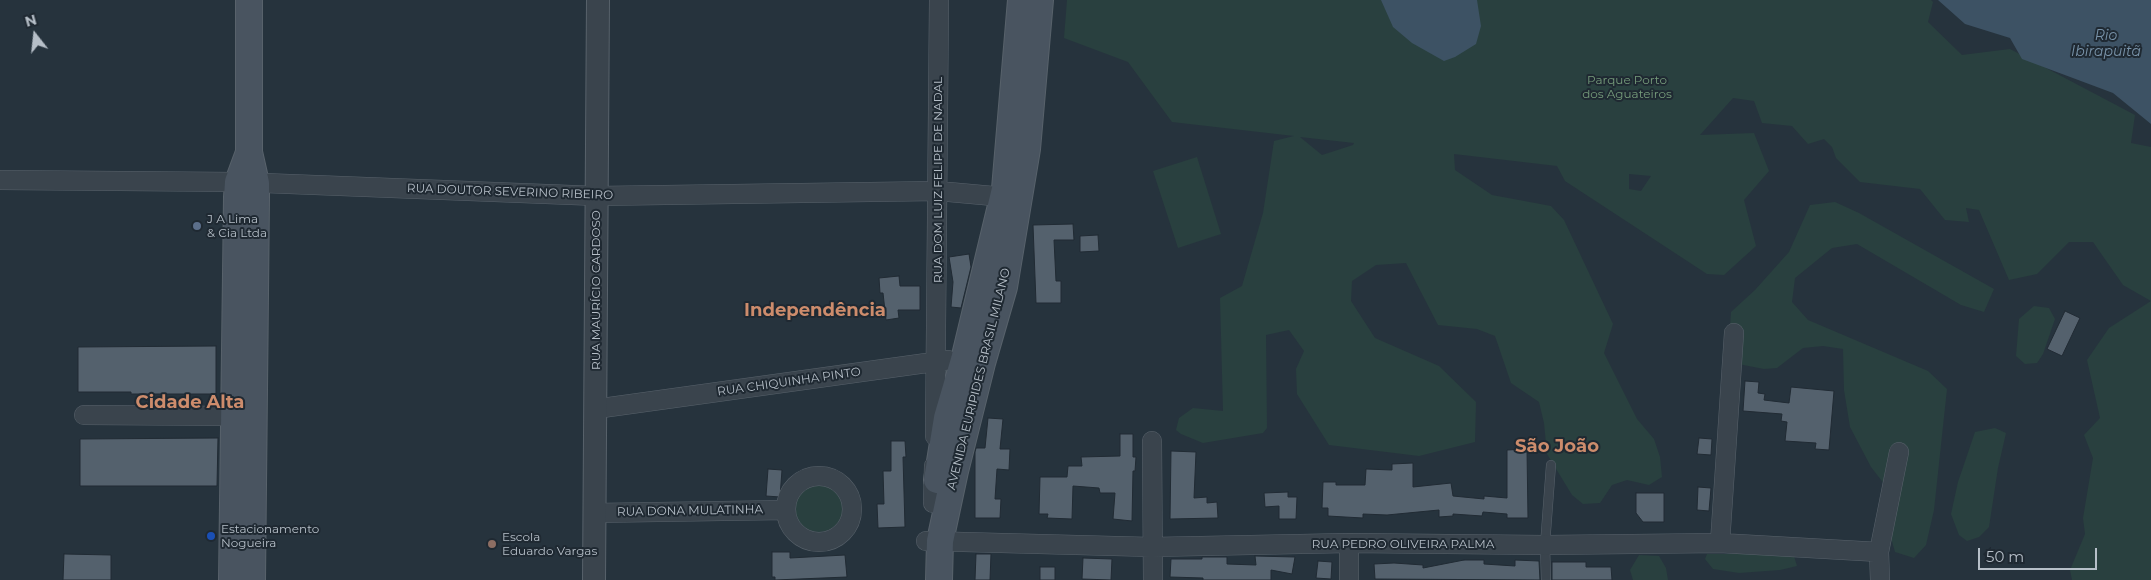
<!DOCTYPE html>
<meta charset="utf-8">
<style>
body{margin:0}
#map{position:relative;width:2151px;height:580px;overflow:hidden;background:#26333d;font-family:Montserrat,sans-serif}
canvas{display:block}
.north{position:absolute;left:10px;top:10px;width:50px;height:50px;-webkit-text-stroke:4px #1f2932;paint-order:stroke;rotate:344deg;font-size:14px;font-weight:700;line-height:20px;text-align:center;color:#b6bfc8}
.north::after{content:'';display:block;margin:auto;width:18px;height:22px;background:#b6bfc8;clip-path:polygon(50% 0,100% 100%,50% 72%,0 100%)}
.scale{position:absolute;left:1978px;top:548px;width:119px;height:22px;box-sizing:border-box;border:2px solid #b6bfc8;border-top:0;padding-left:6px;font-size:15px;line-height:18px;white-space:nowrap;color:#b6bfc8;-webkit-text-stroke:4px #1f2932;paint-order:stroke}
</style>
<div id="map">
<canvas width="2151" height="580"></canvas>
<div class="north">N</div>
<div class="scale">50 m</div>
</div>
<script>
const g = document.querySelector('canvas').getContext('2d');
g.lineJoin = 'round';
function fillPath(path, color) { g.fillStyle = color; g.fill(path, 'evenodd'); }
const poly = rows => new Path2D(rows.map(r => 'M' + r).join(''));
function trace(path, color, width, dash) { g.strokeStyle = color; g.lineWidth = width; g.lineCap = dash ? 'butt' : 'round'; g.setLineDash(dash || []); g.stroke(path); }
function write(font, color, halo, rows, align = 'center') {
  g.font = font + ' Montserrat,sans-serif'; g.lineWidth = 4; g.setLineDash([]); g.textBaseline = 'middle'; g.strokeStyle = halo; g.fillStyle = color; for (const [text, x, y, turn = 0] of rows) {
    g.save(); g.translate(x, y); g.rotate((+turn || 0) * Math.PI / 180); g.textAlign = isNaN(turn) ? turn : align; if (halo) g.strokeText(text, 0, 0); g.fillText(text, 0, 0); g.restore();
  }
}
fillPath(poly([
 [1067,0,1931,0,1933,2,1928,22,1962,55,2010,49,2135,115,2131,143,2151,147,2151,580,2072,580,2070,570,2085,534,2083,518,2093,458,2084,435,2100,418,2087,360,2109,328,2151,301,2123,285,2093,242,2069,242,2037,274,2009,280,1979,210,1966,208,1969,222,1945,220,1920,189,1860,182,1836,158,1832,147,1824,139,1808,144,1792,126,1762,123,1754,101,1733,98,1700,135,1754,133,1769,171,1744,200,1756,246,1724,275,1707,274,1565,181,1557,166,1454,154,1455,170,1492,195,1551,206,1564,220,1613,324,1604,353,1637,419,1654,439,1660,457,1662,477,1649,485,1627,480,1612,485,1600,503,1583,504,1572,495,1547,454,1544,423,1539,402,1511,383,1495,336,1477,329,1438,325,1406,263,1376,265,1352,281,1351,301,1375,338,1439,366,1476,402,1475,442,1419,456,1329,445,1297,394,1296,369,1304,351,1289,330,1266,335,1267,428,1263,433,1203,443,1181,434,1176,430,1179,418,1193,408,1223,411,1220,298,1242,286,1263,213,1274,141,1294,136,1172,122,1128,62,1064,38],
 [1300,137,1354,143,1353,145,1322,155],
 [1629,174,1651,176,1641,191,1629,189],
 [1197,157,1221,234,1178,248,1153,171],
 [1835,202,1859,213,1994,289,1984,312,1961,305,1857,244,1832,248,1795,278,1792,302,1808,320,1928,371,1947,389,1934,510,1926,545,1914,558,1895,552,1891,538,1885,485,1871,467,1850,427,1844,390,1843,349,1823,346,1803,348,1777,368,1764,369,1733,363,1729,343,1731,312,1755,290,1789,252,1810,205],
 [2034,306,2049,308,2055,319,2043,354,2037,363,2025,364,2016,356,2019,319],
 [1995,428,2006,433,1998,468,1989,527,1979,537,1967,541,1959,535,1951,514,1958,482,1975,432],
 '795 508a24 24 0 1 1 48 0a24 24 0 1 1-48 0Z',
 [1707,554,1786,554,1794,556,1797,566,1780,570,1739,573,1713,569,1705,559],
 [1639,555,1659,556,1666,568,1668,580,1633,580,1630,570]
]), '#29403f');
fillPath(poly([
 [1381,0,1477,0,1481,26,1476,44,1455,57,1444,61,1412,43,1393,27],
 [1938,0,2151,0,2151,124,2113,93,2022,59,2010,38,1965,24]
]), '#3d5264');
const building = poly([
 [1073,224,1074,240,1054,240,1056,281,1061,281,1061,303,1036,303,1033,225,1073,224],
 [1098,235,1099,251,1080,252,1080,236,1098,235],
 [969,254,971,267,961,308,951,307,953,282,949,257,969,254],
 [899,276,900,286,920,286,920,310,898,310,899,318,886,320,883,293,880,293,879,278,899,276],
 [2065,311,2080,318,2062,356,2047,349,2065,311],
 [216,346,216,394,131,394,131,392,78,392,78,347,216,346],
 [1745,381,1759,382,1758,393,1765,394,1764,400,1789,403,1791,387,1834,391,1829,450,1815,449,1816,443,1785,441,1787,422,1781,421,1782,414,1743,411,1745,381],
 [988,418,1003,419,1000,449,1010,449,1009,470,997,469,995,499,1001,499,1000,518,975,518,975,452,976,448,985,448,988,418],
 [1120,434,1133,434,1133,457,1136,457,1135,471,1133,471,1132,521,1113,519,1115,493,1100,493,1099,488,1073,486,1072,519,1047,518,1048,514,1039,514,1040,477,1067,477,1068,466,1082,466,1081,457,1120,456,1120,434],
 [218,438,217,486,80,486,80,439,218,438],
 [1699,438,1712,439,1711,455,1697,454,1699,438],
 [891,441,905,441,906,457,903,457,905,527,878,528,877,504,884,504,883,471,891,471,891,441],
 [1527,449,1528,518,1507,518,1507,514,1483,512,1482,516,1453,514,1453,516,1439,517,1439,510,1387,515,1363,514,1363,518,1345,517,1328,516,1328,508,1322,508,1323,482,1336,482,1336,485,1365,485,1366,469,1392,470,1392,464,1413,463,1413,487,1451,483,1453,496,1484,499,1484,496,1507,498,1507,450,1527,449],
 [1171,451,1196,452,1194,498,1207,497,1207,503,1217,502,1218,518,1170,519,1171,451],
 [768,469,782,470,780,497,766,496,768,469],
 [1698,487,1711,488,1709,511,1697,510,1698,487],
 [1288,492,1288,497,1297,497,1296,519,1279,519,1279,506,1265,507,1264,493,1288,492],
 [1636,493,1664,493,1664,522,1643,522,1636,513,1636,493],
 [772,552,790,552,790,558,845,555,847,577,775,580,775,577,772,577,772,552],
 [64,554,111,555,111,580,63,580,64,554],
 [976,554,991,554,990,580,975,580,976,554],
 [1255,556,1295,557,1292,574,1271,570,1271,580,1203,580,1203,578,1170,577,1171,559,1202,559,1202,557,1227,557,1227,564,1256,565,1255,556],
 [1083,558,1112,559,1111,580,1082,579,1083,558],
 [1464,560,1484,560,1484,564,1515,566,1515,560,1539,561,1540,580,1375,579,1374,564,1394,563,1423,565,1423,568,1464,560],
 [1318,561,1332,562,1331,579,1316,578,1318,561],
 [1552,562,1586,562,1586,567,1611,567,1612,580,1552,580,1552,562],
 [1040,567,1055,567,1055,580,1040,580,1040,567]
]);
fillPath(building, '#54616d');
trace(building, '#212b34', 1);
const service = poly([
 [1546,580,1545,545,1551,465]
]);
const minor = poly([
 [0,180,238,182,597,196,938,191,1015,198],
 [595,409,948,360],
 [84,415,234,416],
 [935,436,939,0],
 [1152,441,1153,580],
 '786 509a33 33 0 1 1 66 0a33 33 0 1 1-66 0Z',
 [933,503,934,466],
 [594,513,786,510],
 [926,541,1152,547,1349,543,1545,545,1720,543,1879,552],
 [1720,543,1734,333],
 [1349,580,1349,543],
 [1880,580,1879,552,1899,452]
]);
const tertiary = poly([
 [594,580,598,0]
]);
const secondary = poly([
 [249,0,249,152,256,183,256,198,252,580],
 [937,480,947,418,964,360,1005,189,1021,0],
 [232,580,237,197,238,182,248,155],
 [939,580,940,541,955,471,982,363,1004,287,1027,149,1040,0]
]);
trace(service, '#58626b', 10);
trace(minor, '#58626b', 20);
trace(tertiary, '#58626b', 24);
trace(secondary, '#58626b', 28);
trace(service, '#3a444d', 9);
trace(minor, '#3a444d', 19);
trace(tertiary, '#3a444d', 22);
trace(secondary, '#495460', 26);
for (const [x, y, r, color] of [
 [197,226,5,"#5c6f8a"],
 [211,536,5,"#1a4fb4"],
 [492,544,5,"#8d6e63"]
]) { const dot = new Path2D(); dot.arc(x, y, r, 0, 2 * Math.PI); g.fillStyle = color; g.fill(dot); trace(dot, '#1f2932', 2); }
write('12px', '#769c7b', '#1f2932', [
 ["Parque Porto",1627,80],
 ["dos Aguateiros",1627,94]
]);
write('12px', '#b6bfc8', '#1f2932', [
 ["RUA DOM LUIZ FELIPE DE NADAL",938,180,-90],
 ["RUA DOUTOR SEVERINO RIBEIRO",510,192,2],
 ["RUA MAURÍCIO CARDOSO",596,290,-90],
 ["AVENIDA EURIPIDES BRASIL MILANO",979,379,-76],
 ["RUA CHIQUINHA PINTO",789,382,-8],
 ["RUA DONA MULATINHA",690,511,-1],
 ["RUA PEDRO OLIVEIRA PALMA",1403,544]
]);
write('12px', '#b6bfc8', '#1f2932', [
 ["J A Lima",207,219],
 ["& Cia Ltda",207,233],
 ["Estacionamento",221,529],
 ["Nogueira",221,543],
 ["Escola",502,537],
 ["Eduardo Vargas",502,551]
], 'left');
write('italic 14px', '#7993a9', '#1f2932', [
 ["Rio",2106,36],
 ["Ibirapuitã",2106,52]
]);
write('bold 18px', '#cd8c6c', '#1f2932', [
 ["Independência",815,311],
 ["Cidade Alta",190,403],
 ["São João",1557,447]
]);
</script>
